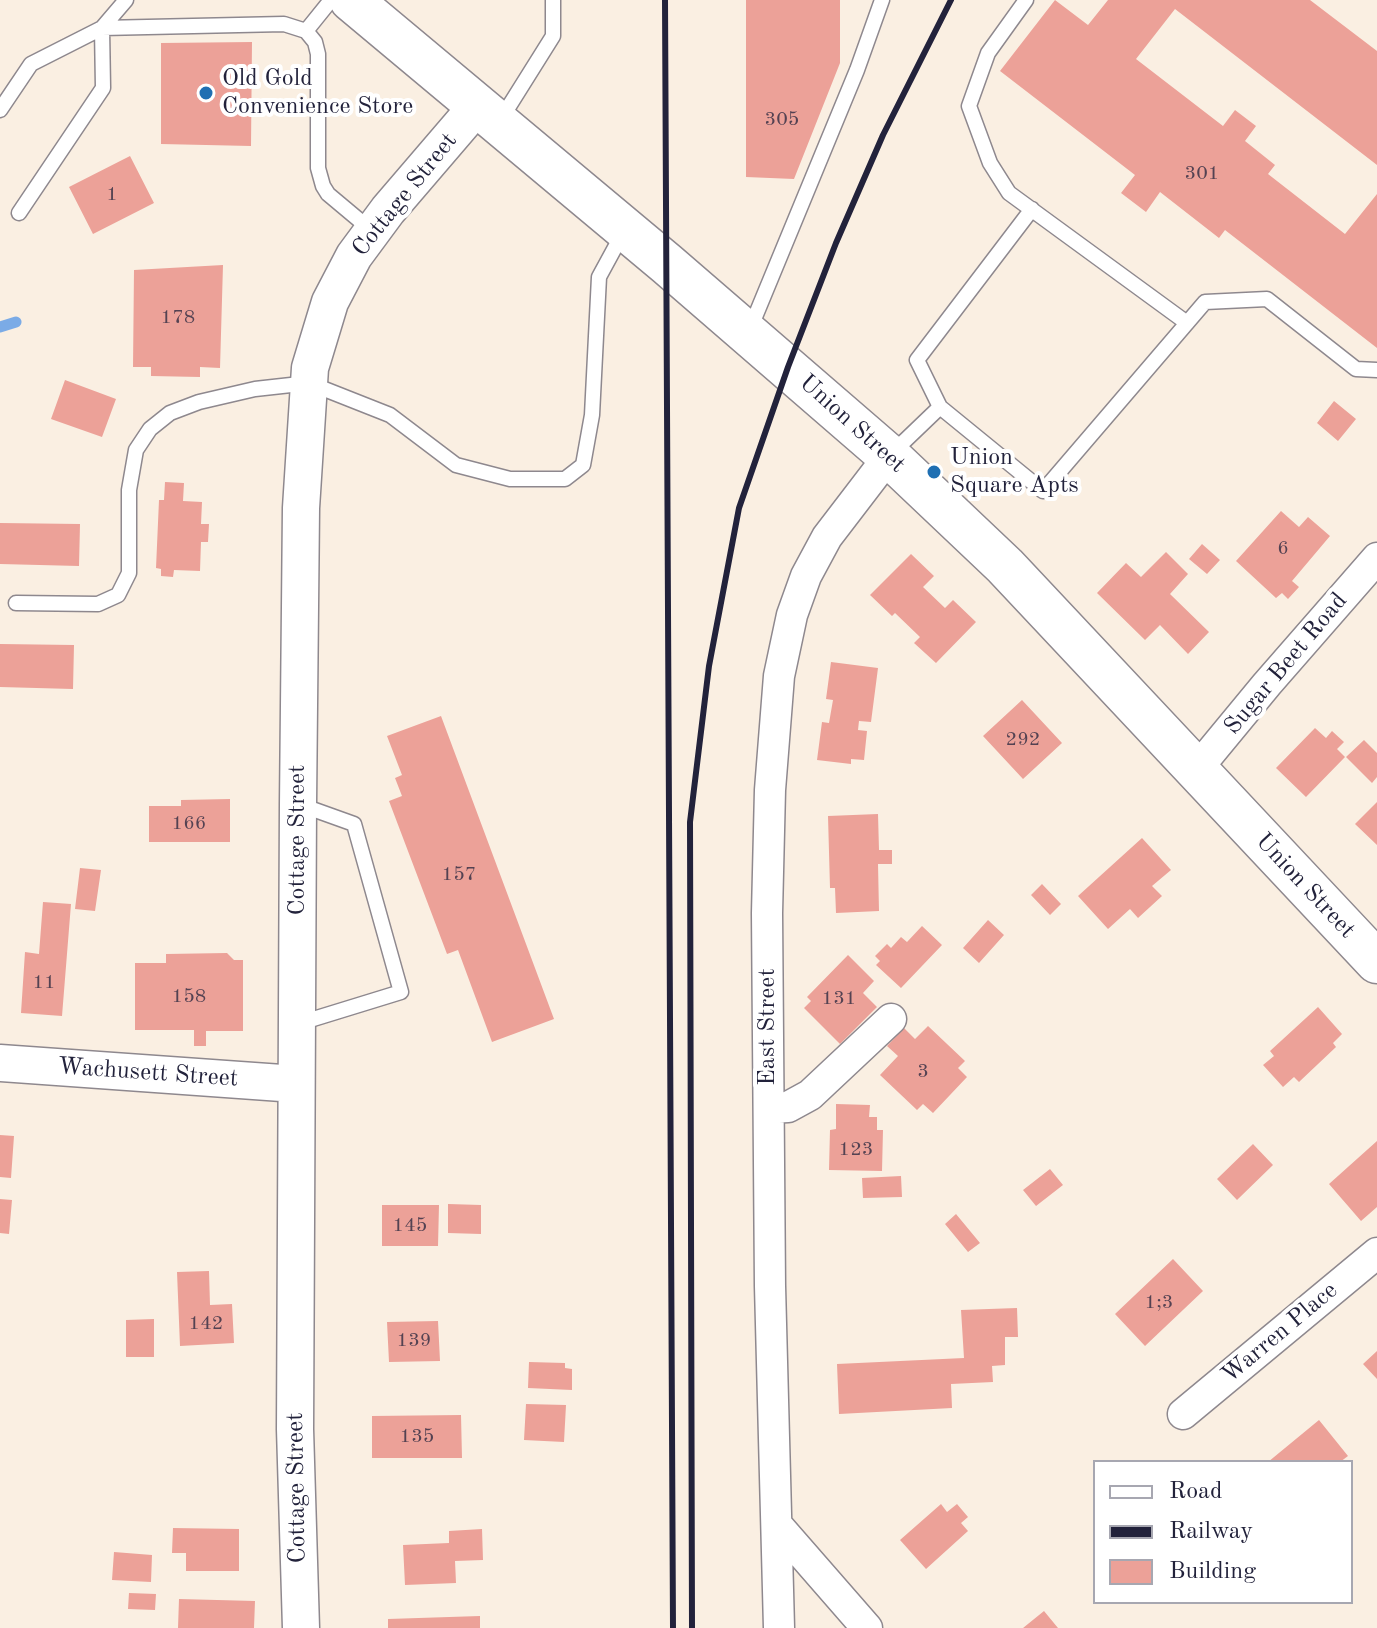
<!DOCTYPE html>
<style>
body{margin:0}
#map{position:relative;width:1377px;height:1628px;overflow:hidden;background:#faefe2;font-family:"Old Standard TT",serif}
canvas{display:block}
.legend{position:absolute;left:1093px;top:1460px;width:260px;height:144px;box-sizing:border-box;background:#fff;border:2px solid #a7a7b1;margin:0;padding:10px 14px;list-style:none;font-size:24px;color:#22223b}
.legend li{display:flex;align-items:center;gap:16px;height:40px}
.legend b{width:40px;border:2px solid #a7a7b1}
</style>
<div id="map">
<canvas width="1377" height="1628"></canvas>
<ul class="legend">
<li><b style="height:10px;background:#fff"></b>Road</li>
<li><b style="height:10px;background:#22223b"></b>Railway</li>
<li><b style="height:22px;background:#eca198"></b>Building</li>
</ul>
</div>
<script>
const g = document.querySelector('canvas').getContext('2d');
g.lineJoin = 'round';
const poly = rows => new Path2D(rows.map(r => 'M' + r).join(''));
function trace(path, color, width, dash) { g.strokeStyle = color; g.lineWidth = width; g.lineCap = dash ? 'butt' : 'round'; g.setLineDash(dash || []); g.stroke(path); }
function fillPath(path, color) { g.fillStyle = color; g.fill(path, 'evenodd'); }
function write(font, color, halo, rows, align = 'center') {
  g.font = font + ' "Old Standard TT",serif'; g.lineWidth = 8; g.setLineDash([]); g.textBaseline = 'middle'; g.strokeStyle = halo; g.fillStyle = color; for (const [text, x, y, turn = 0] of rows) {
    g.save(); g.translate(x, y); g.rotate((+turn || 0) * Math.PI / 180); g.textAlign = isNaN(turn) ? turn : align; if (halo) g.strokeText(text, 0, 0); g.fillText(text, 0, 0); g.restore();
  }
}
trace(poly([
 [0,327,16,322]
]), '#7babe6', 11);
fillPath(poly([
 [746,0,840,0,840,63,794,179,746,177],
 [1055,0,1088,25,1108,0,1310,0,1377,51,1377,165,1175,9,1136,59,1223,126,1235,110,1256,126,1245,141,1275,165,1268,174,1345,234,1377,194,1377,348,1225,230,1219,238,1160,192,1146,212,1121,193,1135,175,1000,71],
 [252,42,251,146,161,144,161,43],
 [130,156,154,203,93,234,69,187],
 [223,265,220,368,200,367,200,377,151,376,151,367,133,367,134,270],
 [65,380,116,399,102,437,51,419],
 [1334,401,1356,419,1338,441,1317,423],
 [165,482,184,483,183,501,202,502,201,524,209,524,208,542,201,542,200,571,174,570,173,577,161,576,161,569,156,568,159,500,164,500],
 [1281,511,1299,527,1308,517,1330,536,1292,581,1299,587,1288,599,1282,593,1276,598,1236,561],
 [0,523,80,524,79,566,0,564],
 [1202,544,1220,560,1207,574,1189,559],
 [1166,552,1188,574,1170,594,1209,632,1188,654,1160,625,1145,640,1097,593,1126,563,1141,577],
 [911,554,934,576,923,587,945,608,953,600,976,622,936,663,914,643,920,637,895,613,892,616,870,595],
 [0,644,74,645,73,689,0,687],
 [831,662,878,668,871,722,859,721,858,730,867,731,864,760,851,759,851,764,817,760,822,722,829,723,833,700,826,699],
 [1022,700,1062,743,1023,779,983,736],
 [441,716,554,1019,492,1042,458,950,447,954,389,801,402,796,395,778,402,775,387,736],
 [1315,728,1326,738,1332,731,1344,742,1337,749,1345,757,1306,797,1276,768],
 [1364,740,1377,753,1377,777,1372,783,1346,757],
 [230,799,230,842,149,842,149,806,181,806,181,800],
 [1377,802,1377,845,1355,824],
 [878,814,879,850,892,850,892,864,878,864,879,911,836,913,835,888,830,888,828,816],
 [1142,838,1171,870,1152,886,1162,896,1138,918,1130,909,1108,929,1078,896],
 [80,868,101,870,95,911,75,909],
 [1042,884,1061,904,1050,915,1031,895],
 [43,902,71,904,62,1016,21,1013,25,952,39,954],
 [988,920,1004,935,979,963,963,948],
 [922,926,942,945,901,988,876,965,880,961,875,956,887,944,891,948,901,937,907,942],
 [227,953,234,960,243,960,243,1031,206,1031,206,1046,194,1046,194,1030,135,1030,135,963,166,963,166,954],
 [848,955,874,981,863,993,877,1007,840,1044,804,1008,811,1001,807,997],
 [1318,1007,1342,1034,1333,1043,1336,1047,1299,1082,1294,1077,1283,1087,1263,1065,1274,1056,1270,1051],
 [928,1026,965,1061,958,1068,967,1077,933,1113,923,1104,917,1110,880,1075,898,1056,887,1046,904,1028,915,1039],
 [836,1104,870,1105,869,1117,877,1117,877,1130,883,1130,882,1171,829,1170,830,1130,836,1129],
 [0,1135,14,1136,11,1178,0,1177],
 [1377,1141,1377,1207,1361,1221,1329,1184],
 [1253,1144,1273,1165,1237,1200,1217,1179],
 [1050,1169,1063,1185,1036,1206,1023,1190],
 [901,1176,902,1197,863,1198,862,1178],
 [0,1199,12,1200,9,1234,0,1233],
 [448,1204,481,1205,481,1234,448,1233],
 [382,1205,439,1205,438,1246,382,1246],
 [956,1214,980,1243,968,1252,945,1224],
 [1173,1259,1203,1291,1145,1346,1115,1314],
 [209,1271,210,1305,232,1304,234,1343,180,1346,177,1272],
 [1017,1308,1018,1337,1005,1337,1005,1365,992,1366,993,1382,951,1384,952,1408,839,1414,837,1364,964,1358,961,1310],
 [154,1319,154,1357,126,1357,126,1320],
 [438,1321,440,1361,389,1362,387,1322],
 [1377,1351,1377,1379,1363,1364],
 [529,1362,565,1363,565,1368,572,1369,572,1390,528,1388],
 [526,1404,566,1405,564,1442,524,1440],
 [461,1415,462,1458,372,1458,372,1416],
 [1319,1420,1348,1456,1340,1462,1268,1462],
 [941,1504,947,1512,957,1504,968,1517,961,1523,968,1531,926,1569,900,1540],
 [173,1528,239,1529,239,1571,186,1571,186,1553,172,1553],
 [482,1529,483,1560,455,1561,456,1583,405,1585,403,1545,449,1543,449,1531],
 [114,1552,152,1555,151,1582,112,1580],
 [129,1593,156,1594,155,1610,128,1609],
 [179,1599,255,1601,254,1628,178,1628],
 [1044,1611,1058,1628,1023,1628],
 [480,1616,480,1628,388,1628,388,1619]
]), '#eca198');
const service = poly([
 [1026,0,988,53,969,106,990,163,1009,193,1187,323],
 [306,31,331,0],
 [0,110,31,64,102,28,126,0],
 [501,119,553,36,553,0],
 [1032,209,917,360,940,407,1043,491,1205,302,1267,299,1356,369,1377,370],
 [19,213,103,88,102,28,284,24,306,31,315,42,318,54,318,168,323,186,328,194,371,230],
 [750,329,857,70,882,0],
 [891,454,940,407],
 [16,603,98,604,118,595,129,573,129,490,136,450,150,429,170,413,199,402,255,389,309,383,390,415,456,465,510,479,565,479,583,465,592,415,599,277,624,231],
 [297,1024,401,992,354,824,301,805]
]);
const minor = poly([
 [1196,770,1267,684,1377,558],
 [769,1108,788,1107,810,1095,891,1019],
 [1183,1414,1377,1253],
 [778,1526,867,1628],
 [779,1628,770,1286,767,913,770,790,779,676,792,615,806,576,827,537,889,456]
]);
const tertiary = poly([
 [0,1063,296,1084],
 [301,1628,295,1429,298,804,301,508,310,368,330,302,354,256,388,210,478,105]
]);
const secondary = poly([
 [351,0,667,264,889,456,1005,566,1377,962]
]);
trace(service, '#8e888e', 17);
trace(minor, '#8e888e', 33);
trace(tertiary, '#8e888e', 39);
trace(secondary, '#8e888e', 45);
trace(service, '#fff', 14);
trace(minor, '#fff', 30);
trace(tertiary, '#fff', 36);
trace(secondary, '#fff', 42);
trace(poly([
 [665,0,673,1628],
 [692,1628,690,822,709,666,739,508,788,367,836,243,883,135,951,0]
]), '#22223b', 6);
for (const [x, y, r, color] of [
 [206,93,8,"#1f6fb2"],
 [934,472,8,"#1f6fb2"]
]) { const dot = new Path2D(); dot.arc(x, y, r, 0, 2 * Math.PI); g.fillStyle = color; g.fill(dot); trace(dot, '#fff', 3); }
write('20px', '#544252', null, [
 ["305",782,120],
 ["301",1202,174],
 ["1",112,195],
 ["178",178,318],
 ["6",1283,549],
 ["292",1023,740],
 ["166",189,824],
 ["157",459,875],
 ["11",44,983],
 ["158",189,997],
 ["131",839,999],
 ["3",923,1072],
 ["123",856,1150],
 ["145",410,1226],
 ["1;3",1159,1303],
 ["142",206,1324],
 ["139",414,1341],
 ["135",417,1437]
]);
write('24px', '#22223b', '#fff', [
 ["Old Gold",222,79],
 ["Convenience Store",222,107],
 ["Union",950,458],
 ["Square Apts",950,486]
], 'left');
write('24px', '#22223b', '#fff', [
 ["Cottage Street",405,195,-51],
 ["Union Street",852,424,42],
 ["Sugar Beet Road",1286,664,-50],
 ["Cottage Street",298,840,-90],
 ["Union Street",1305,886,47],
 ["East Street",768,1027,-90],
 ["Wachusett Street",148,1073,4],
 ["Warren Place",1280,1333,-40],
 ["Cottage Street",297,1488,-91]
]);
</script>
